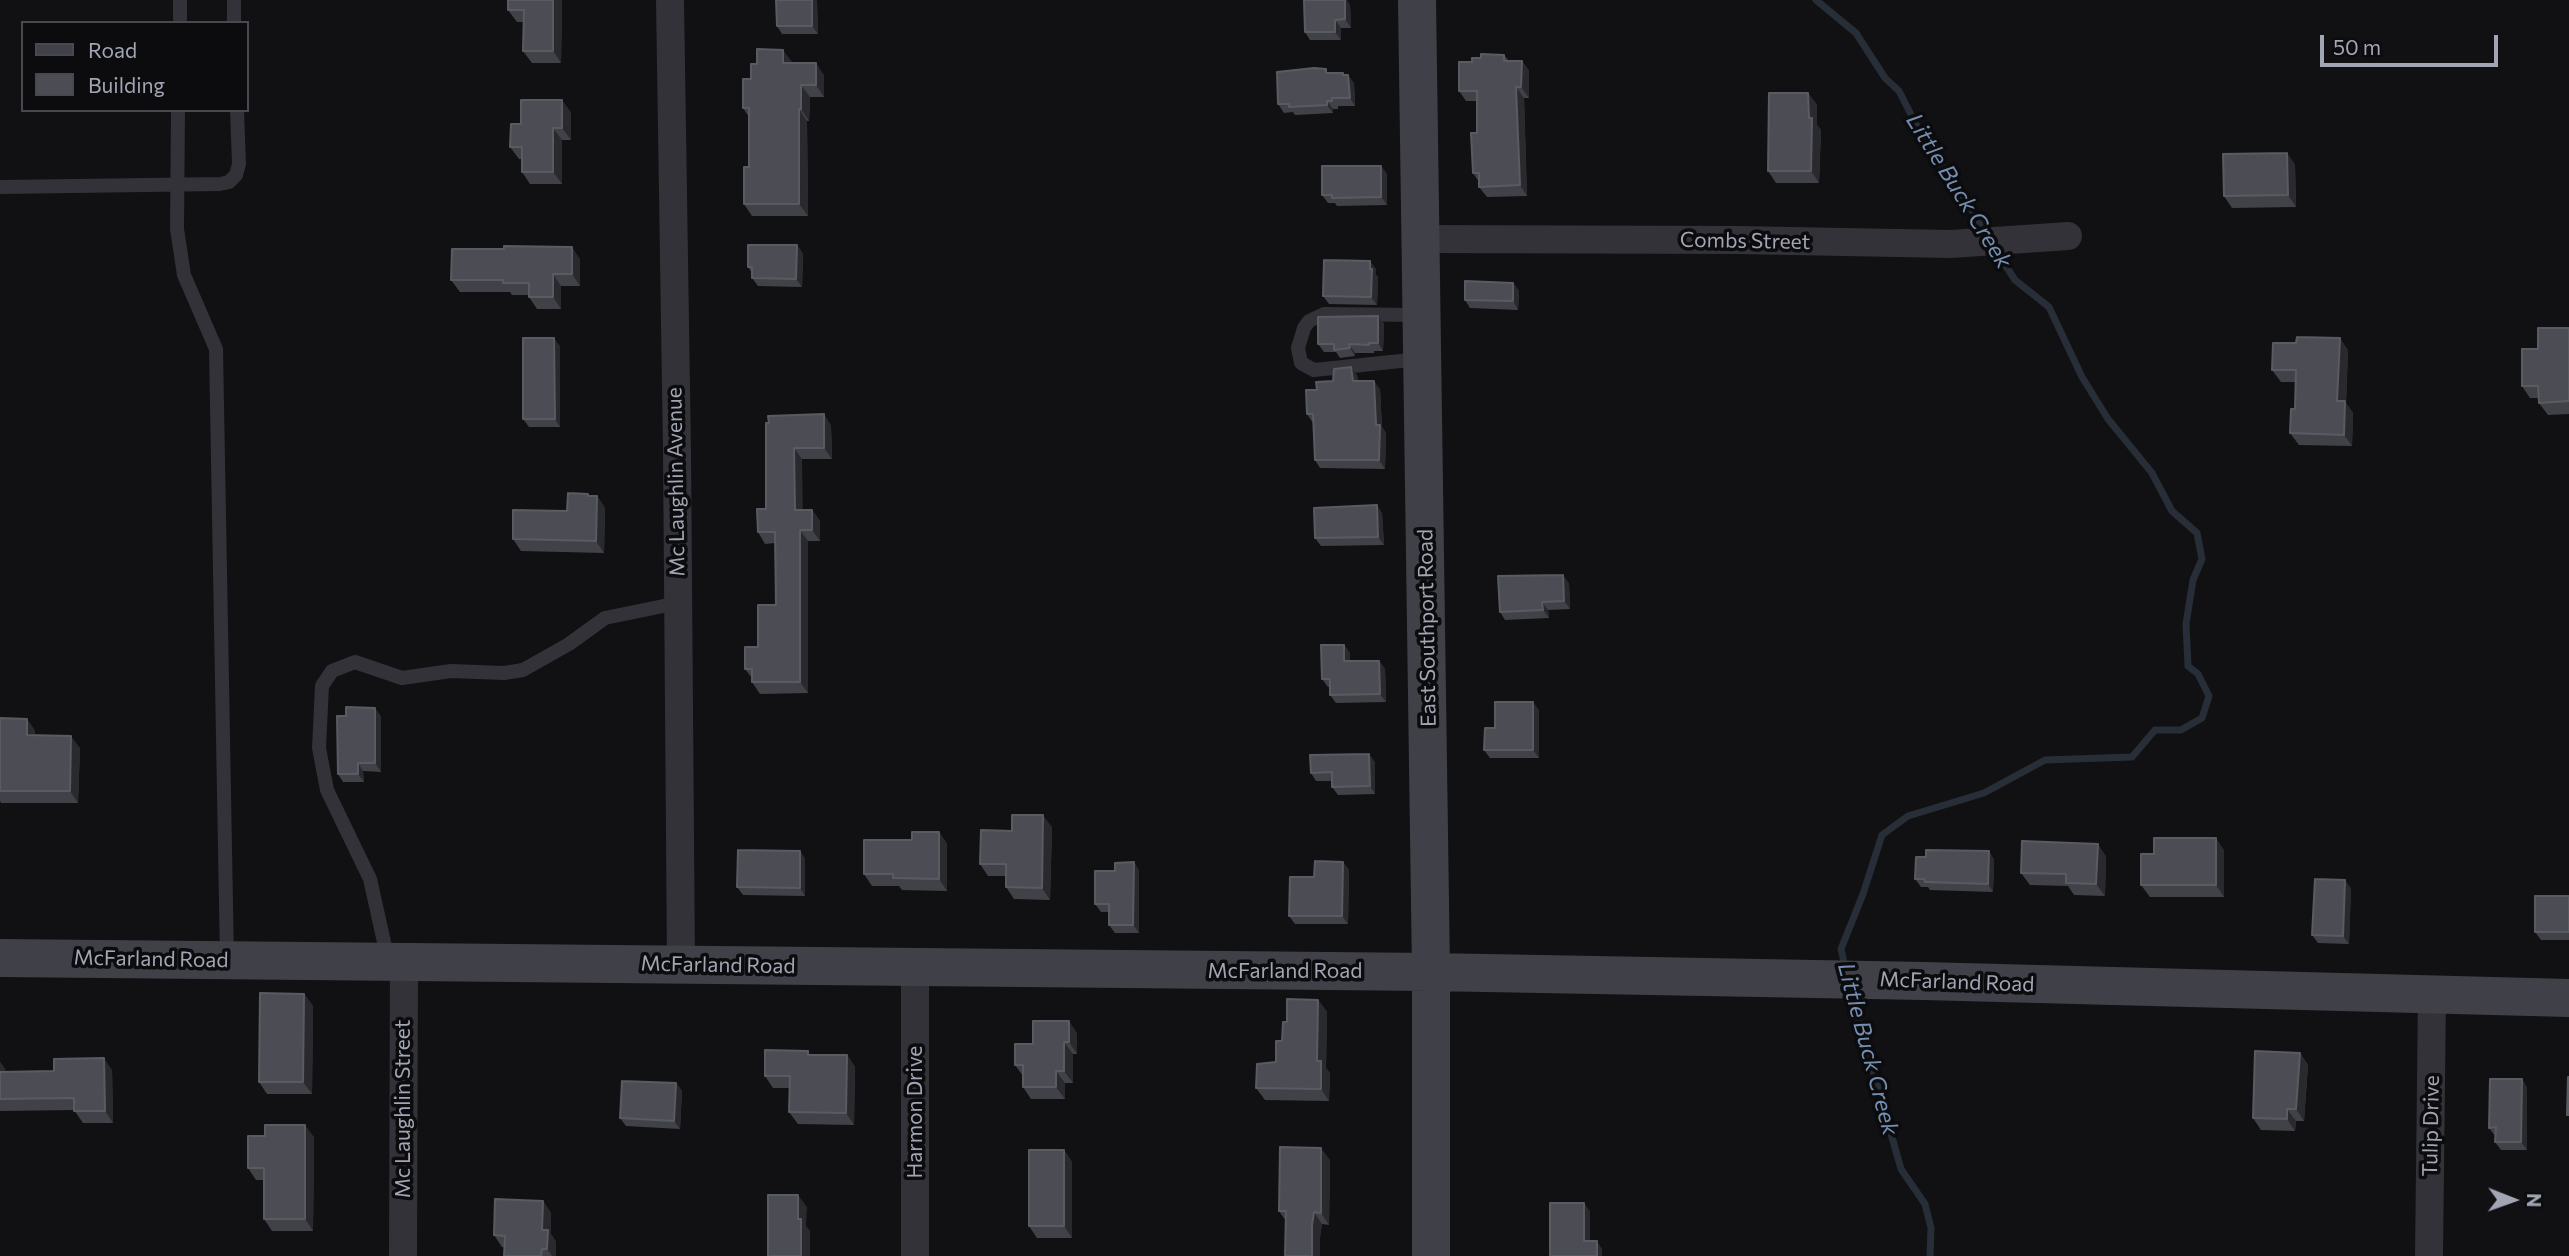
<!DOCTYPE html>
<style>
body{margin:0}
#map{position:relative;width:2569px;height:1256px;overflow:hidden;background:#111113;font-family:Commissioner,sans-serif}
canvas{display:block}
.legend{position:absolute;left:21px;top:21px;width:228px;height:91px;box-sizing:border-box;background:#0c0c0e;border:2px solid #484950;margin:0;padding:9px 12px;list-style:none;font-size:21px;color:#a1a5b4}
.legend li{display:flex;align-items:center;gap:14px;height:35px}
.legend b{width:35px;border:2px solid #484950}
.north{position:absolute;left:2478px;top:1165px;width:70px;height:70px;-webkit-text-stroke:5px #0c0c0e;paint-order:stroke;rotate:91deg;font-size:19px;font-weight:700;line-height:28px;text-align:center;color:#a1a5b4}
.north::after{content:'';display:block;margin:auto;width:24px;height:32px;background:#a1a5b4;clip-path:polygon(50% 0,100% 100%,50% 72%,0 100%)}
.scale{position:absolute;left:2320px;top:35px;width:178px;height:32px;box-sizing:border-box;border:4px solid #a1a5b4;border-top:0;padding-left:9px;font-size:21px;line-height:24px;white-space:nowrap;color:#a1a5b4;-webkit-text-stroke:5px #0c0c0e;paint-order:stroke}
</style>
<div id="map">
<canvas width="2569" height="1256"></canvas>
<ul class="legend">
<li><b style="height:9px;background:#404148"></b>Road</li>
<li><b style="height:19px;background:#4c4d54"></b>Building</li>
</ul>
<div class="north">N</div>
<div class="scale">50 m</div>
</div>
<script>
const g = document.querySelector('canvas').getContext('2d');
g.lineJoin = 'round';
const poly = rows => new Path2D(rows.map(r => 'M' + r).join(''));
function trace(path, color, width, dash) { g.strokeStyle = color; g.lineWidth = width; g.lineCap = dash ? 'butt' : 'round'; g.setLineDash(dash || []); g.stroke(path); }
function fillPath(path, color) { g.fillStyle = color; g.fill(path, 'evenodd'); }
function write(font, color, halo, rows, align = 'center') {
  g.font = font + ' Commissioner,sans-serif'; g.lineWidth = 7; g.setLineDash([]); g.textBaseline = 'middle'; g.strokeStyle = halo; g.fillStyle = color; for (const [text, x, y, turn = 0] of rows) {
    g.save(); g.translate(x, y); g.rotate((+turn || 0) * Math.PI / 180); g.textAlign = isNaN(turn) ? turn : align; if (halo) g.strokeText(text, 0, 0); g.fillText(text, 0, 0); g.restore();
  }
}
trace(poly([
 [1816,0,1856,33,1885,78,1899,91,1924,140,1974,213,1987,235],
 [1845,967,1841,949,1863,894,1882,835,1908,816,1984,793,2045,760,2132,757,2155,730,2181,730,2202,718,2209,696,2198,674,2188,666,2186,624,2193,580,2202,559,2197,533,2172,511,2152,473,2108,419,2082,377,2049,307,2015,280,1994,248],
 [1851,992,1901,1169,1925,1204,1931,1228,1930,1256]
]), '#272e37', 7);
trace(poly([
 [234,0,234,23],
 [180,23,180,0],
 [178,110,177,229,184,275,216,349,227,959],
 [0,187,220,184,229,182,236,175,239,164,237,110],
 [1420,359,1314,370,1301,363,1298,348,1304,328,1309,321,1324,314,1421,315],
 [388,960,370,879,327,790,319,748,322,686,332,671,355,662,402,678,451,671,504,673,523,670,569,644,605,618,678,603]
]), '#323238', 14);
trace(poly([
 [670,0,677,452,681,965],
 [1421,239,1737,240,1951,244,2068,236],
 [915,967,915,1256],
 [403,1256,404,962],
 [2429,1256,2432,995]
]), '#323238', 28);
trace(poly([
 [1417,0,1431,972,1431,1256],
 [0,958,1431,972,1924,981,2569,998]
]), '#404148', 38);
fillPath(poly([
 [508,0,562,0,561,63,532,63,523,51,523,22,517,22,508,10],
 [776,0,817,0,818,34,782,34,777,26],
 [1350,5,1351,28,1341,28,1341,40,1310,40,1305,32],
 [1504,55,1509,61,1522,61,1529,71,1529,98,1524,98,1527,196,1487,197,1479,187,1479,182,1473,173,1477,133,1477,101,1466,101,1459,91,1472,62,1481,58],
 [792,62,792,63,824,75,824,97,810,97,809,121,807,121,808,216,752,216,744,204,749,167,749,117,743,108,751,79],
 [1329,73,1345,75,1354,83,1355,106,1338,106,1338,109,1333,109,1333,113,1295,115,1293,112,1284,113,1278,104],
 [1808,93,1817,105,1817,125,1821,130,1819,183,1776,183,1768,171],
 [571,112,571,140,562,140,562,184,530,184,522,172,522,159,519,159,510,147,521,124],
 [2287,153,2295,165,2296,207,2232,208,2224,196],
 [1381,166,1387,174,1387,205,1337,206,1335,203,1328,203,1322,195],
 [797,245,803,254,802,287,758,286,752,278,752,273,748,267],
 [580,259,580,286,561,286,561,309,537,309,529,297,529,295,512,295,510,292,460,292,451,280],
 [1376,269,1376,275,1378,277,1377,305,1329,304,1323,296],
 [1513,283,1519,291,1518,310,1470,308,1465,300],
 [1378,316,1384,324,1383,351,1374,351,1374,353,1355,353,1355,356,1340,358,1336,352,1324,352,1318,344],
 [2569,328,2569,414,2548,415,2539,403,2539,398,2530,398,2522,386,2538,349],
 [560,346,560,427,529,427,523,419],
 [2348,350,2346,403,2353,413,2352,446,2299,445,2290,433,2295,409,2296,382,2281,382,2272,370],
 [1357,375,1358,381,1380,389,1382,427,1386,433,1385,469,1320,468,1315,460,1313,423,1307,414,1317,390,1333,381],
 [766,423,831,425,832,459,802,459,802,510,812,510,820,521,820,541,808,541,808,693,760,694,752,682,752,678,745,669,758,647,776,605,775,543,765,544,758,532,766,509],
 [590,496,597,496,605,508,604,553,521,551,513,539,567,511],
 [1382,513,1384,545,1321,546,1315,538],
 [1569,583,1570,609,1548,610,1549,618,1505,620,1500,612],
 [1344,645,1350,653,1350,661,1379,661,1385,669,1386,702,1336,703,1330,695,1330,687,1328,687,1322,679],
 [1539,710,1539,758,1490,758,1484,750,1495,728],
 [381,716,381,772,363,771,364,782,343,782,338,774],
 [0,718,27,719,35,731,35,735,80,748,78,803,1,803,0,801],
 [1375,762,1375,794,1338,795,1332,787,1332,781,1316,781,1311,773],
 [1052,827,1050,900,1014,899,1006,887,1006,876,988,876,980,864,1012,831],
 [939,832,947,844,947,891,902,890,899,886,872,886,864,874,912,840],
 [2224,850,2224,897,2150,897,2141,885],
 [800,851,805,859,805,896,743,895,737,887],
 [1989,851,1994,860,1993,892,1930,890,1928,887,1921,887,1915,879,1926,857],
 [2106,856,2105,896,2074,895,2068,886,2030,885,2021,873],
 [1343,862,1349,870,1348,924,1295,924,1289,916,1314,877],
 [1139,870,1139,933,1115,933,1109,925,1109,912,1101,912,1095,904,1115,871],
 [2351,888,2349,944,2318,943,2312,935],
 [2569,896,2569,940,2541,940,2535,932],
 [304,994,313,1006,312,1094,267,1094,259,1082],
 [1318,1000,1327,1012,1326,1068,1330,1073,1329,1101,1265,1100,1256,1088,1276,1062,1287,1022],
 [1077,1033,1077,1054,1073,1054,1073,1083,1065,1083,1065,1099,1031,1099,1023,1087,1023,1076,1015,1065],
 [2300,1053,2308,1065,2304,1121,2296,1121,2295,1131,2261,1130,2253,1118],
 [810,1055,847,1055,855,1067,854,1125,798,1124,789,1112,789,1088,773,1088,765,1076],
 [0,1062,5,1069,5,1072,112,1070,113,1123,83,1123,74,1110,0,1111],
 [2522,1079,2527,1088,2527,1150,2501,1150,2495,1142,2495,1136,2489,1128],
 [676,1083,682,1091,680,1129,626,1126,620,1118],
 [314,1137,313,1231,272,1231,264,1219,264,1180,256,1180,248,1168],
 [1064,1150,1072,1162,1072,1238,1037,1238,1029,1226],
 [1330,1160,1329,1225,1322,1224,1320,1237,1320,1256,1285,1256,1286,1221,1279,1211],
 [543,1201,551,1213,551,1234,556,1242,556,1256,504,1256,504,1247,502,1247,494,1235]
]), '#414248');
fillPath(poly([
 [553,0,562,0,561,63,553,51],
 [812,0,817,0,818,34,812,26],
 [1345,0,1347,0,1350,5,1351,28,1345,19],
 [1335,20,1341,28,1341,40,1335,32],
 [783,50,792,62,791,75,783,63],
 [1522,61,1529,71,1529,98,1521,87],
 [816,63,824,75,824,97,816,85],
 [1343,73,1349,80,1348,75,1354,83,1355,106,1350,98],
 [801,85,810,97,809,121,801,109],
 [1516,87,1524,98,1527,196,1520,185],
 [1808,93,1817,105,1817,125,1821,130,1819,183,1811,171],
 [562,100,571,112,571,140,562,128],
 [1327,101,1333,109,1333,113,1327,105],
 [799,109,807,121,808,216,799,204],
 [553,128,562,140,562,184,553,172],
 [2287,153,2295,165,2296,207,2288,195],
 [1381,166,1387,174,1387,205,1381,197],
 [797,245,803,254,802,287,796,279],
 [572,247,580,259,580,286,572,274],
 [1370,261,1376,269,1376,275,1378,277,1377,305,1371,297],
 [553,274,561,286,561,309,553,297],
 [1513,283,1519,291,1518,310,1513,301],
 [1378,316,1384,324,1383,351,1378,343],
 [554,338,560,346,560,427,555,419],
 [2340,338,2348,350,2346,403,2353,413,2352,446,2344,435,2337,401],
 [1349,344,1355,353,1355,356,1350,348],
 [1351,367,1357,375,1359,389,1353,381],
 [1374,381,1380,389,1382,427,1386,433,1385,469,1379,460],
 [824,414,831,425,832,459,824,448],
 [794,448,802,459,803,521,795,510],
 [597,496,605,508,604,553,596,541],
 [1377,505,1382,513,1384,545,1378,537],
 [812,510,820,521,820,541,812,530],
 [800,530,808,541,808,693,800,682],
 [1563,575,1569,583,1570,609,1564,601],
 [1542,602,1548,610,1549,618,1543,610],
 [1344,645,1350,653,1350,669,1344,661],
 [1379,661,1385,669,1386,702,1380,694],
 [1533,702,1539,710,1539,758,1533,750],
 [375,708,381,716,381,772,375,763],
 [27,719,35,731,35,747,27,735],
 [71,736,80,748,78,803,70,791],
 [1369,754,1375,762,1375,794,1370,786],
 [358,763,363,771,364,782,358,774],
 [1043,815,1052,827,1050,900,1042,888],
 [939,832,947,844,947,891,939,879],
 [2216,838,2224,850,2224,897,2216,885],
 [2098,844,2106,856,2105,896,2096,884],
 [800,851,805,859,805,896,800,888],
 [1989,851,1994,860,1993,892,1988,884],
 [1134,862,1139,870,1139,933,1133,925],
 [1343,862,1349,870,1348,924,1342,916],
 [2345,880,2351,888,2349,944,2343,936],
 [304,994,313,1006,312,1094,303,1082],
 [1318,1000,1327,1012,1326,1068,1330,1073,1329,1101,1321,1089,1317,1061],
 [1069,1021,1077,1033,1077,1054,1069,1042],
 [1064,1042,1073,1054,1073,1083,1064,1071],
 [2300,1053,2308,1065,2304,1121,2296,1109],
 [847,1055,855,1067,854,1125,846,1113],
 [104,1058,112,1070,113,1123,105,1111],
 [0,1062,5,1069,4,1084,0,1077],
 [1056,1071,1065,1083,1065,1099,1056,1087],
 [2522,1079,2527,1088,2527,1150,2521,1142],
 [676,1083,682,1091,680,1129,674,1121],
 [2287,1109,2296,1121,2295,1131,2287,1119],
 [305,1125,314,1137,313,1231,305,1219],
 [1321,1148,1330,1160,1329,1225,1321,1213],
 [1064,1150,1072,1162,1072,1238,1064,1226],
 [798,1195,807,1207,806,1226,810,1231,810,1256,801,1256,798,1219],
 [543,1201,551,1213,551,1234,556,1242,556,1256,552,1256,547,1249,542,1230],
 [1584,1203,1590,1211,1590,1249,1584,1241],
 [1314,1212,1322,1224,1320,1237,1320,1256,1312,1256,1312,1225],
 [1597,1241,1602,1249,1602,1256,1597,1256]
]), '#2a2a2e');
const building = poly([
 [508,0,553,0,553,51,523,51,524,10,508,10,508,0],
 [776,0,812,0,812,26,777,26,776,0],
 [1304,0,1345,0,1345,19,1335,20,1335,32,1305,32,1304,0],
 [757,49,783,50,783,63,816,63,816,85,801,85,801,109,799,109,799,204,744,204,744,167,749,167,749,108,743,108,743,79,751,79,751,64,757,64,757,49],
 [1481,54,1504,55,1504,61,1522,61,1521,87,1516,87,1520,185,1479,187,1479,173,1473,173,1471,133,1477,133,1477,91,1459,91,1459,62,1472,62,1472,58,1481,58,1481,54],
 [1314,68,1326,69,1326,73,1343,73,1343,75,1348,75,1350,98,1332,98,1332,101,1327,101,1327,105,1289,107,1289,104,1278,104,1277,72,1314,68],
 [1769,93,1808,93,1809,118,1812,118,1811,171,1768,171,1769,93],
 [521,100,562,100,562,128,553,128,553,172,522,172,522,147,510,147,511,124,521,124,521,100],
 [2287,153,2288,195,2224,196,2223,154,2287,153],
 [1322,166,1381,166,1381,197,1332,198,1332,195,1322,195,1322,166],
 [748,245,797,245,796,279,752,278,752,267,748,267,748,245],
 [504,246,572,247,572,274,553,274,553,297,529,297,529,283,503,283,503,280,451,280,452,249,504,249,504,246],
 [1324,260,1370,261,1370,269,1372,269,1371,297,1323,296,1324,260],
 [1465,281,1513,283,1513,301,1465,300,1465,281],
 [1378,316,1378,343,1369,343,1369,345,1349,344,1350,348,1334,350,1334,344,1318,344,1318,317,1378,316],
 [2538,328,2569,328,2569,401,2539,403,2538,386,2522,386,2522,349,2538,349,2538,328],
 [2297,337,2340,338,2337,401,2345,401,2344,435,2290,433,2291,409,2295,409,2296,370,2272,370,2273,343,2296,343,2297,337],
 [523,338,554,338,555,419,523,419,523,338],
 [1351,367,1353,381,1374,381,1376,425,1380,425,1379,460,1315,460,1313,414,1307,414,1306,390,1317,390,1316,382,1333,381,1334,369,1351,367],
 [824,414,824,448,794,448,795,510,812,510,812,530,800,530,800,682,752,682,752,669,745,669,745,647,758,647,758,605,776,605,775,532,758,532,757,509,766,509,766,423,769,423,768,416,824,414],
 [568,493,588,494,588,496,597,496,596,541,513,539,513,510,567,511,568,493],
 [1377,505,1378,537,1315,538,1314,508,1377,505],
 [1563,575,1564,601,1542,602,1543,610,1500,612,1498,576,1563,575],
 [1321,645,1344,645,1344,661,1379,661,1380,694,1330,695,1330,679,1322,679,1321,645],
 [1495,702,1533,702,1533,750,1484,750,1485,728,1495,728,1495,702],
 [346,707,375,708,375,763,358,763,358,774,338,774,337,716,346,716,346,707],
 [0,718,27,719,27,735,71,736,70,791,0,791,0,718],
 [1369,754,1370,786,1332,787,1332,772,1311,773,1310,755,1369,754],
 [1012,815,1043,815,1042,888,1006,887,1006,864,980,864,981,830,1012,831,1012,815],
 [912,832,939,832,939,879,893,878,893,874,864,874,864,840,912,840,912,832],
 [2154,838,2216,838,2216,885,2141,885,2141,854,2154,854,2154,838],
 [2022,841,2098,844,2096,884,2066,883,2066,874,2021,873,2022,841],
 [738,850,800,851,800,888,737,887,738,850],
 [1926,850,1989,851,1988,884,1925,882,1924,879,1915,879,1916,857,1926,857,1926,850],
 [1315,861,1343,862,1342,916,1289,916,1290,877,1314,877,1315,861],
 [1134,862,1133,925,1109,925,1109,904,1095,904,1095,871,1115,871,1115,863,1134,862],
 [2315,879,2345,880,2343,936,2312,935,2315,879],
 [2535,896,2569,896,2569,932,2535,932,2535,896],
 [260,993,304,994,303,1082,259,1082,260,993],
 [1287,999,1318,1000,1317,1061,1321,1061,1321,1089,1256,1088,1257,1064,1276,1062,1276,1041,1282,1041,1283,1022,1287,1022,1287,999],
 [1033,1021,1069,1021,1069,1042,1064,1042,1064,1071,1056,1071,1056,1087,1023,1087,1023,1065,1015,1065,1015,1044,1033,1044,1033,1021],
 [765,1050,808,1051,808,1055,847,1055,846,1113,789,1112,790,1076,765,1076,765,1050],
 [2255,1051,2300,1053,2296,1109,2287,1109,2287,1119,2253,1118,2255,1051],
 [104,1058,105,1111,74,1111,74,1098,0,1099,0,1072,54,1071,54,1059,104,1058],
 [2568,1077,2569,1077,2569,1115,2567,1115,2568,1077],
 [2490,1079,2522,1079,2521,1142,2495,1142,2496,1127,2489,1128,2490,1079],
 [622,1081,676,1083,674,1121,620,1118,622,1081],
 [265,1125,305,1125,305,1219,264,1219,264,1168,248,1168,248,1136,265,1136,265,1125],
 [1280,1147,1321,1148,1321,1213,1314,1212,1312,1225,1312,1256,1285,1256,1286,1211,1279,1211,1280,1147],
 [1029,1150,1064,1150,1064,1226,1029,1226,1029,1150],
 [768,1195,798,1195,798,1219,801,1219,801,1256,768,1256,768,1195],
 [495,1199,543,1201,542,1230,548,1230,547,1249,542,1249,541,1256,504,1256,505,1236,494,1235,495,1199],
 [1550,1203,1584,1203,1584,1241,1597,1241,1597,1256,1550,1256,1550,1203]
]);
fillPath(building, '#4c4d54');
trace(building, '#595b63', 2);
write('21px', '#a1a5b4', '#0c0c0e', [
 ["Combs Street",1745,241,1],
 ["Mc Laughlin Avenue",676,482,-91],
 ["East Southport Road",1427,628,-91],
 ["McFarland Road",151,959,1],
 ["McFarland Road",718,965,1],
 ["McFarland Road",1285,971],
 ["McFarland Road",1957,982,2],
 ["Mc Laughlin Street",403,1109,-90],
 ["Harmon Drive",915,1112,-90],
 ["Tulip Drive",2431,1126,-89]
]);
write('italic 23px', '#758fb2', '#0c0c0e', [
 ["Little Buck Creek",1959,191,58],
 ["Little Buck Creek",1868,1049,75]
]);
</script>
